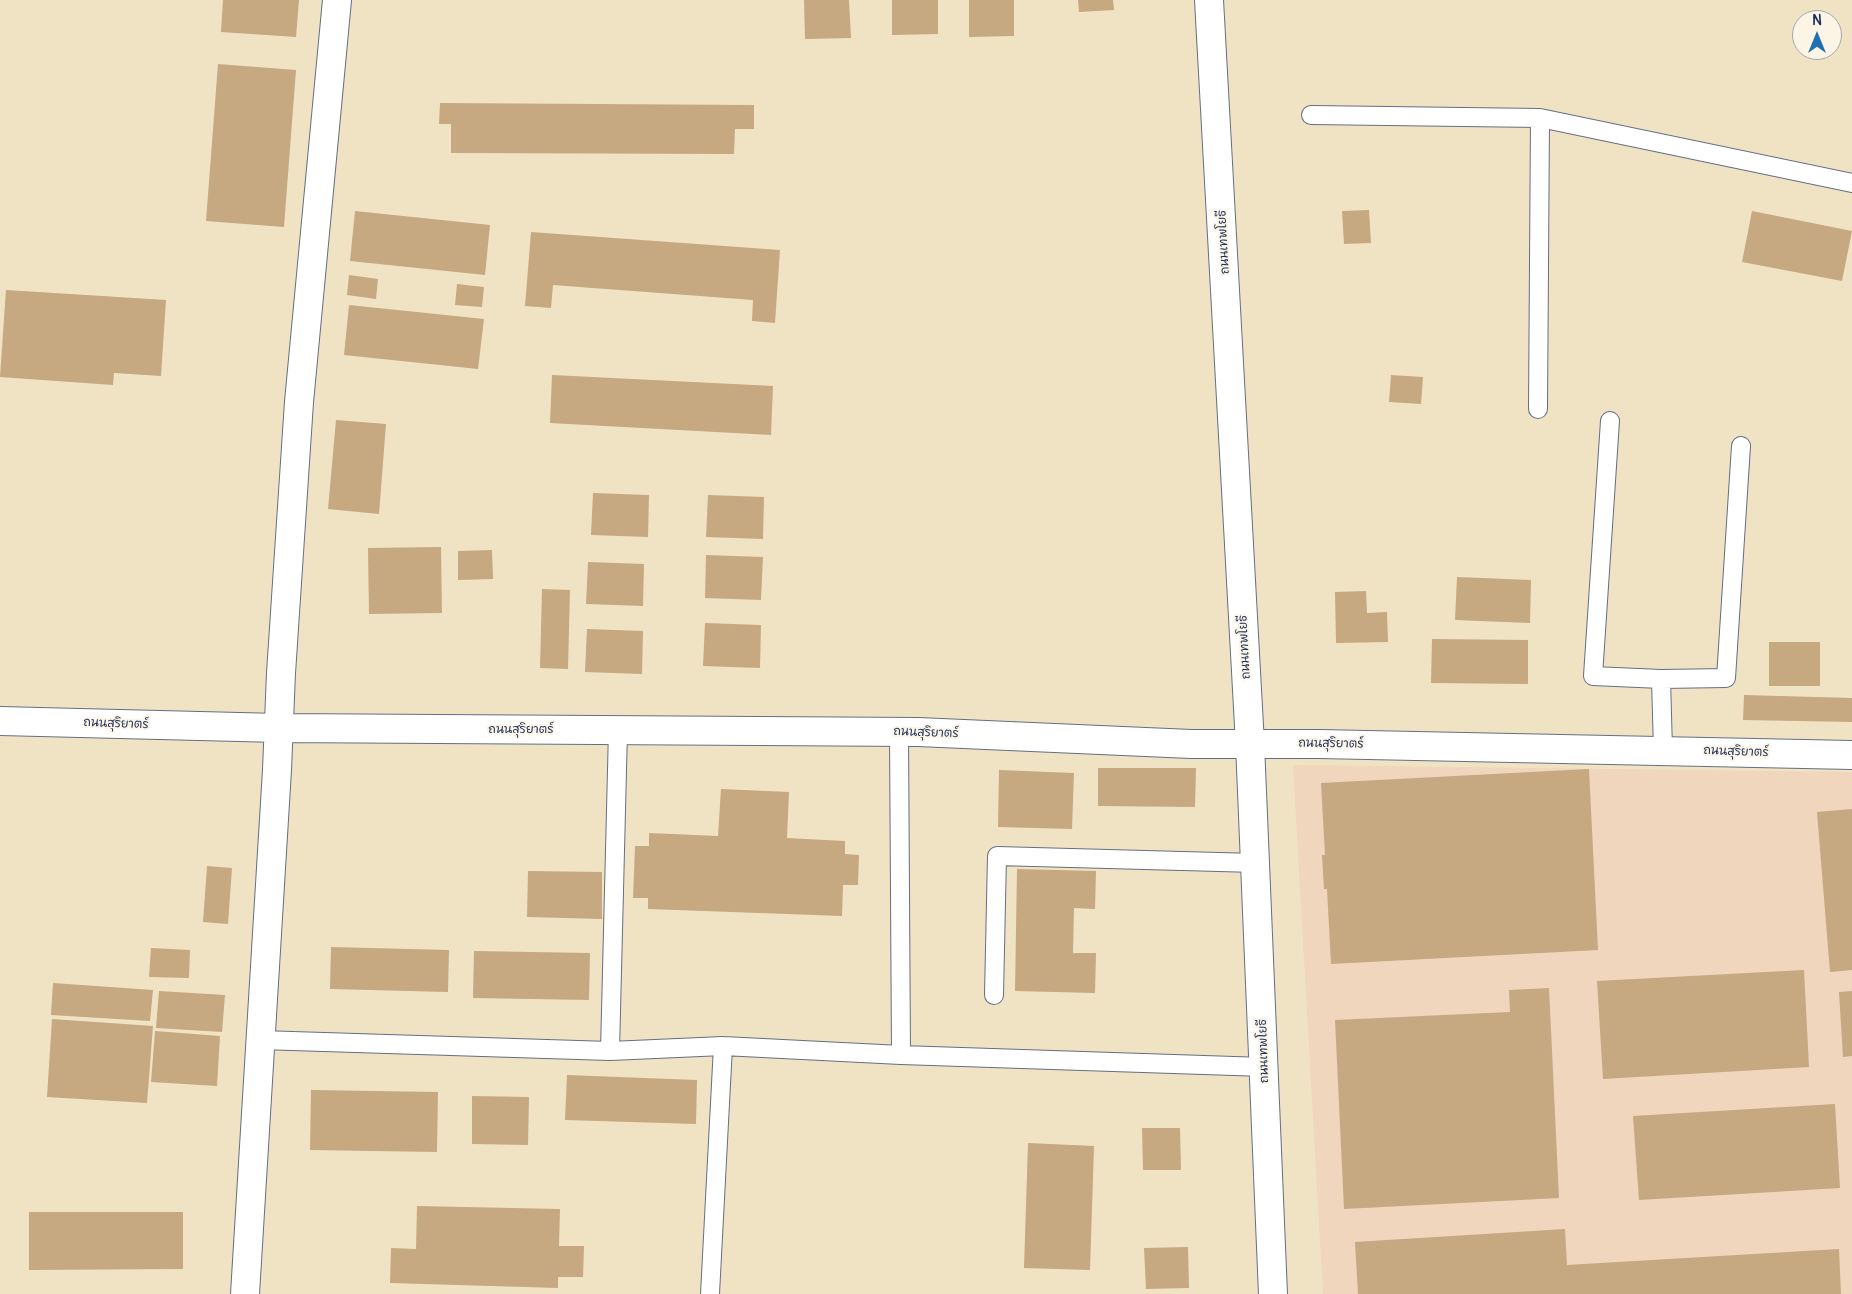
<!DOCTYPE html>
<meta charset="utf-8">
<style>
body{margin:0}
#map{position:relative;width:1852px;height:1294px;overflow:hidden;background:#efe3c4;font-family:Pangolin,sans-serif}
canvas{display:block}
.north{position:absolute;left:1792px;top:10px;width:50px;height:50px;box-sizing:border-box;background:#fcf5e5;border:1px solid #a2a6af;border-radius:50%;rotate:0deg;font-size:14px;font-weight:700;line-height:20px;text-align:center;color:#1b2f5e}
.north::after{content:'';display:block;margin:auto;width:18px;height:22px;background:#1f6fb2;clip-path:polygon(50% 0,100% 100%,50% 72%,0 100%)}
</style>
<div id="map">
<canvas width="1852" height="1294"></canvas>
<div class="north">N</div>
</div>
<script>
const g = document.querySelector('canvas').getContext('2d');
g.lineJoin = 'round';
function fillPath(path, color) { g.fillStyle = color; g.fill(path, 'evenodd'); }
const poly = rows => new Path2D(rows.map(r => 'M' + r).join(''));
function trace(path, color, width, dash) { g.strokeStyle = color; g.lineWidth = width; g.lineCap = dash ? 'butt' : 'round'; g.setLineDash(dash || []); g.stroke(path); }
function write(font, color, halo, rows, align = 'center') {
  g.font = font + ' Pangolin,"Playpen Sans Thai",sans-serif'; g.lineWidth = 4; g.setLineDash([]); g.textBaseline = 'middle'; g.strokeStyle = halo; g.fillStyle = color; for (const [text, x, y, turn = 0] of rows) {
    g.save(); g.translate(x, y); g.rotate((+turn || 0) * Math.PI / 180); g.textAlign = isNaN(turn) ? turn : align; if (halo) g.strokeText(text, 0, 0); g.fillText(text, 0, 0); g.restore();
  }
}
fillPath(poly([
 [1293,765,1852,772,1852,1294,1323,1294]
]), '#efd6bc');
fillPath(poly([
 [223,0,299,0,296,37,221,32],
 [804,0,849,0,851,38,805,39],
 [892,0,938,0,938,34,892,35],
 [969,0,1014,0,1014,36,969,37],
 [1078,0,1113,0,1114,10,1079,12],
 [218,64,296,70,284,227,206,221],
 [440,103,754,105,754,129,735,129,734,154,451,153,451,124,439,124],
 [1369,210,1371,243,1344,244,1342,211],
 [355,211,490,225,485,275,350,261],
 [1752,211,1852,231,1842,281,1742,262],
 [531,232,780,250,775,323,752,321,753,300,553,285,551,308,525,306],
 [349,275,378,279,376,299,347,295],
 [457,284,484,287,482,307,455,305],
 [6,290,166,300,161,376,114,373,113,385,0,377],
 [349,305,484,319,478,369,344,355],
 [552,375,773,386,771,435,550,423],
 [1391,375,1423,377,1421,404,1389,402],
 [336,420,386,424,379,514,328,509],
 [593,493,649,495,648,537,591,535],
 [708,495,764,497,763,539,706,537],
 [441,547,442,613,369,614,368,548],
 [492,550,493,579,458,580,458,551],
 [706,555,763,557,761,600,705,598],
 [588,562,644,564,643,606,586,604],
 [1457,577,1531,580,1530,623,1455,620],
 [542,589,570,590,568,669,540,668],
 [1366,591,1367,613,1387,612,1388,642,1336,643,1335,592],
 [705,623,761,625,760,668,703,666],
 [587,629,643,631,642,674,585,672],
 [1432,639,1528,640,1528,684,1431,683],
 [1769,642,1820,642,1820,686,1769,686],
 [1744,695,1852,698,1852,722,1743,720],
 [1098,768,1196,768,1195,807,1098,806],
 [1589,769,1598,950,1331,964,1327,889,1324,889,1322,855,1325,855,1321,783],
 [999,770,1074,773,1072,829,998,827],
 [721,789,789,792,787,838,845,841,845,854,859,855,858,885,843,885,842,916,648,909,648,898,633,898,635,846,649,846,649,833,718,836],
 [1852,809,1852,970,1830,972,1817,812],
 [207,866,232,868,228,924,203,922],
 [1017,869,1096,871,1095,909,1074,908,1073,953,1096,953,1095,993,1015,991],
 [528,871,602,872,602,919,527,917],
 [331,947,449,950,448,992,330,989],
 [151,948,190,950,189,978,149,977],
 [474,951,590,953,589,1000,473,998],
 [1804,970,1809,1067,1603,1079,1597,981],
 [53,983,153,990,150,1021,51,1015],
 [1549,988,1559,1198,1344,1209,1335,1020,1510,1012,1509,990],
 [159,991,225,995,222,1032,156,1028],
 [1852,991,1852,1056,1843,1057,1839,992],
 [52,1019,153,1026,147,1103,47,1097],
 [155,1031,220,1036,217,1086,151,1082],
 [567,1075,697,1080,696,1124,565,1120],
 [311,1090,438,1092,437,1152,310,1150],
 [472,1096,529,1097,528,1145,472,1144],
 [1835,1104,1840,1188,1639,1200,1633,1116],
 [1142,1128,1180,1128,1181,1170,1143,1170],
 [1028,1143,1094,1146,1090,1270,1024,1268],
 [417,1206,560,1209,559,1246,584,1246,583,1277,558,1277,558,1288,390,1283,391,1248,416,1249],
 [29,1212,183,1212,183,1269,29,1270],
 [1565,1229,1567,1265,1839,1249,1841,1294,1358,1294,1355,1242],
 [1188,1247,1189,1288,1146,1289,1144,1248]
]), '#c6a881');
const service = poly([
 [1311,115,1540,118,1852,183],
 [1538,409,1540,118],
 [1610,421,1593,676,1661,679],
 [1663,750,1661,679,1726,678,1741,446],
 [994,995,997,856,1256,863],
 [260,1040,610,1051,723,1046,901,1055,899,732],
 [610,1051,618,730],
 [901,1055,1264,1067],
 [710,1294,723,1046]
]);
const tertiary = poly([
 [1209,0,1250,744,1273,1294],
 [0,721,279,728,918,732,1191,744,1319,744,1852,755],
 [245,1294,277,770,281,673,299,402,337,0]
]);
trace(service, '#656e82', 20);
trace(tertiary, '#656e82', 30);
trace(service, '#fff', 18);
trace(tertiary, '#fff', 28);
write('12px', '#1b2f5e', '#fcf5e5', [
 ["ถนนเทพโยธี",1224,242,-93],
 ["ถนนเทพโยธี",1245,647,-93],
 ["ถนนสุริยาตร์",116,724,2],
 ["ถนนสุริยาตร์",521,730],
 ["ถนนสุริยาตร์",926,733,2],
 ["ถนนสุริยาตร์",1331,744,1],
 ["ถนนสุริยาตร์",1736,752,2],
 ["ถนนเทพโยธี",1264,1051,-92]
]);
</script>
